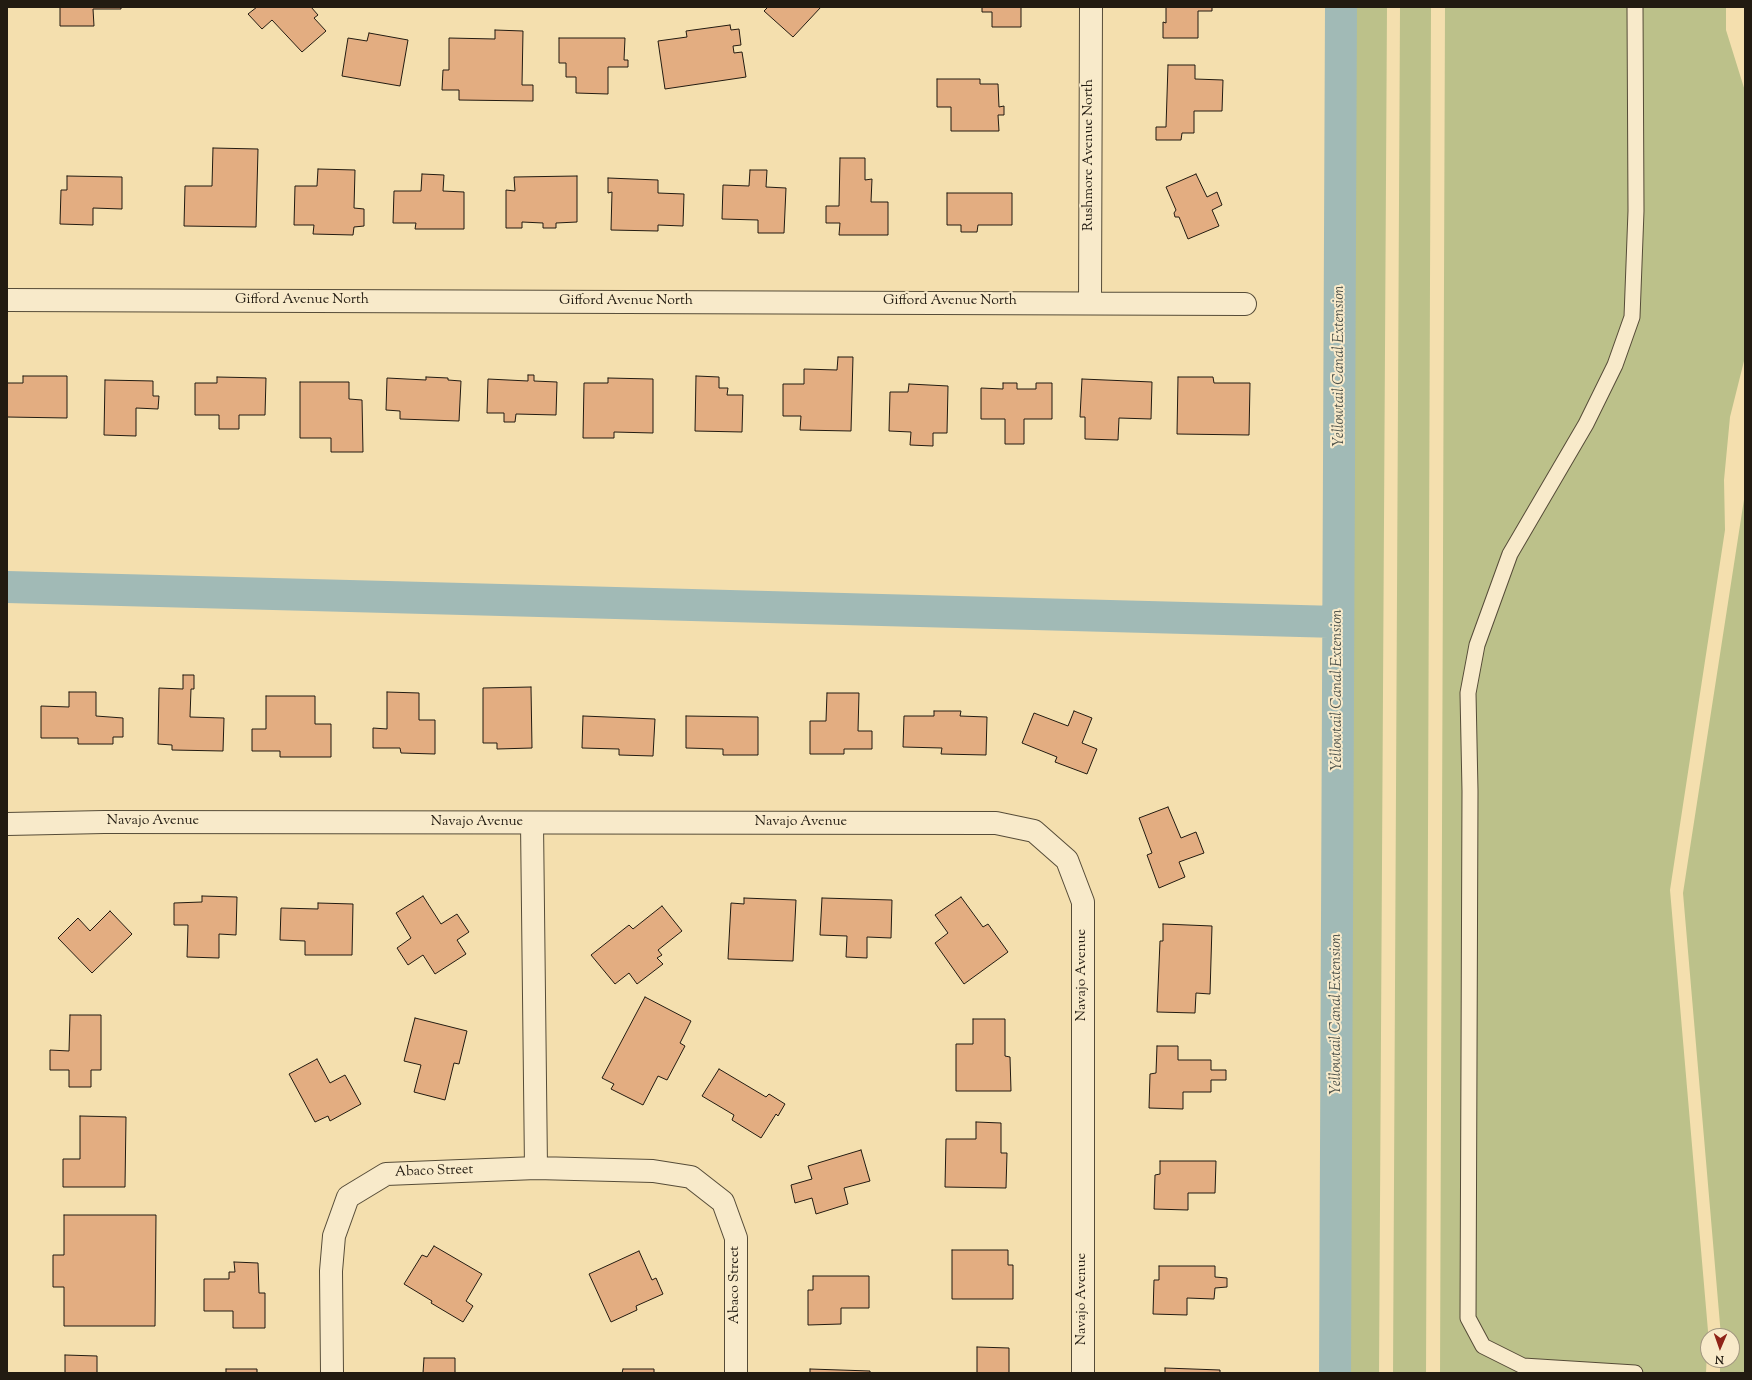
<!DOCTYPE html>
<style>
body{margin:0}
#map{position:relative;width:1752px;height:1380px;overflow:hidden;background:#f4dfae;font-family:"Sorts Mill Goudy",serif}
canvas{display:block}
.frame{position:absolute;inset:0;border:8px solid #221b11;pointer-events:none}
.north{position:absolute;left:1700px;top:1328px;width:40px;height:40px;box-sizing:border-box;background:#f8eaca;border:1px solid #a29780;border-radius:50%;rotate:182deg;font-size:11px;font-weight:700;line-height:16px;text-align:center;color:#221b11}
.north::after{content:'';display:block;margin:auto;width:14px;height:18px;background:#8f2418;clip-path:polygon(50% 0,100% 100%,50% 72%,0 100%)}
</style>
<div id="map">
<canvas width="1752" height="1380"></canvas>
<div class="frame"></div>
<div class="north">N</div>
</div>
<script>
const g = document.querySelector('canvas').getContext('2d');
g.lineJoin = 'round';
function fillPath(path, color) { g.fillStyle = color; g.fill(path, 'evenodd'); }
const poly = rows => new Path2D(rows.map(r => 'M' + r).join(''));
function trace(path, color, width, dash) { g.strokeStyle = color; g.lineWidth = width; g.lineCap = dash ? 'butt' : 'round'; g.setLineDash(dash || []); g.stroke(path); }
function write(font, color, halo, rows, align = 'center') {
  g.font = font + ' "Sorts Mill Goudy",serif'; g.lineWidth = 4; g.setLineDash([]); g.textBaseline = 'middle'; g.strokeStyle = halo; g.fillStyle = color; for (const [text, x, y, turn = 0] of rows) {
    g.save(); g.translate(x, y); g.rotate((+turn || 0) * Math.PI / 180); g.textAlign = isNaN(turn) ? turn : align; if (halo) g.strokeText(text, 0, 0); g.fillText(text, 0, 0); g.restore();
  }
}
fillPath(poly([
 [1333,7,1387,7,1379,1373,1324,1373,1326,869],
 [1400,7,1431,7,1426,1373,1393,1373],
 [1445,7,1726,7,1726,30,1745,91,1745,357,1730,417,1724,480,1725,530,1670,890,1708,1331,1706,1373,1440,1373],
 [1745,493,1745,1373,1720,1373,1720,1360,1732,1360,1732,1336,1721,1336,1683,893]
]), '#bcc18a');
trace(poly([
 [7,587,1338,622],
 [1335,1373,1341,7]
]), '#a1bab6', 32);
const building = poly([
 [60,7,121,7,121,9,93,9,94,26,60,26,60,7],
 [257,7,311,7,318,15,314,18,326,31,302,52,272,20,262,29,248,14,257,7],
 [768,7,821,7,793,37,764,11,768,7],
 [982,7,1021,7,1021,27,992,27,992,12,982,12,982,7],
 [1166,7,1212,7,1212,11,1198,11,1198,38,1163,38,1163,22,1166,23,1166,7],
 [730,25,731,30,739,29,741,45,733,46,734,53,742,52,746,77,665,89,658,41,687,37,686,31,730,25],
 [495,30,523,31,522,85,533,85,533,101,459,100,459,90,442,90,443,70,449,70,449,38,495,39,495,30],
 [369,33,408,40,400,86,342,76,348,38,367,41,369,33],
 [559,38,625,38,624,60,628,60,628,67,608,67,608,94,576,93,576,77,566,77,566,63,559,63,559,38],
 [1168,65,1195,65,1195,79,1223,80,1222,111,1194,111,1194,133,1182,133,1181,140,1156,140,1156,127,1166,127,1168,65],
 [937,79,980,79,980,84,998,84,999,107,1004,106,1004,115,998,115,999,131,951,131,951,107,937,107,937,79],
 [213,148,258,149,256,227,184,226,185,186,212,186,213,148],
 [840,158,865,158,865,180,872,179,871,202,888,202,888,235,839,235,840,223,826,223,826,206,839,206,840,158],
 [318,169,355,170,354,208,364,209,364,226,354,227,353,235,313,234,314,225,294,225,295,186,317,186,318,169],
 [750,170,767,170,766,187,786,188,784,233,758,233,758,220,722,219,723,185,749,186,750,170],
 [422,174,444,175,443,191,464,192,464,229,415,229,416,223,393,223,394,191,421,191,422,174],
 [1196,174,1207,197,1217,192,1222,205,1212,210,1219,226,1188,239,1179,217,1175,217,1174,213,1176,210,1166,187,1196,174],
 [67,176,122,177,122,209,93,208,93,225,60,224,61,190,67,190,67,176],
 [577,176,577,222,556,223,556,228,543,228,543,223,522,222,522,228,506,228,506,190,515,191,514,177,577,176],
 [608,178,658,180,658,193,684,194,683,226,658,225,658,231,611,230,612,192,608,193,608,178],
 [947,193,1012,193,1012,225,978,225,977,232,961,232,961,225,947,225,947,193],
 [838,357,853,357,851,431,800,430,801,416,783,416,783,384,804,384,804,369,837,370,838,357],
 [528,375,534,375,534,381,557,382,556,415,516,414,515,422,504,422,504,413,487,413,488,379,528,381,528,375],
 [23,376,67,376,67,418,7,417,7,383,23,383,23,376],
 [696,376,719,377,719,388,728,388,727,395,743,395,742,432,695,431,696,376],
 [217,377,266,378,265,415,239,415,239,429,219,429,219,415,195,415,195,383,217,383,217,377],
 [426,377,448,378,448,380,461,381,459,421,400,419,400,411,386,410,387,378,426,380,426,377],
 [1178,377,1213,377,1214,383,1250,383,1249,435,1177,434,1178,377],
 [608,378,653,379,653,433,614,432,614,438,583,438,584,383,608,383,608,378],
 [1082,379,1152,382,1151,419,1119,418,1118,440,1085,439,1085,417,1080,417,1082,379],
 [105,380,153,381,153,396,159,396,158,409,136,408,136,436,104,435,105,380],
 [300,382,349,382,349,399,362,400,363,452,331,452,331,438,300,438,300,382],
 [1003,383,1017,383,1017,389,1036,389,1036,383,1052,383,1052,419,1024,419,1024,444,1005,444,1005,419,981,419,981,388,1003,389,1003,383],
 [909,384,948,386,947,433,933,433,933,446,910,445,911,432,889,431,890,392,908,392,909,384],
 [183,675,194,675,194,689,191,689,190,717,224,718,223,751,172,750,172,745,158,744,159,688,183,689,183,675],
 [531,687,532,748,497,749,497,743,483,743,483,688,531,687],
 [69,692,96,692,96,716,123,718,123,737,113,737,113,744,78,744,78,738,41,738,41,706,69,707,69,692],
 [387,692,419,693,419,720,435,720,435,754,401,753,400,748,373,748,373,728,387,729,387,692],
 [827,693,859,693,858,731,872,731,872,749,844,749,844,754,810,754,810,721,826,721,827,693],
 [266,696,315,696,315,724,331,724,331,757,280,757,280,751,252,751,252,729,266,729,266,696],
 [934,711,961,711,960,716,987,717,986,755,941,754,942,748,903,747,904,716,934,716,934,711],
 [1074,711,1092,718,1082,743,1097,749,1087,774,1055,762,1057,757,1022,743,1034,713,1068,726,1074,711],
 [583,716,655,719,653,756,619,755,619,749,582,748,583,716],
 [686,716,758,717,758,755,723,755,723,749,686,748,686,716],
 [1168,807,1181,838,1196,832,1204,853,1179,862,1185,877,1159,888,1147,855,1152,853,1139,818,1168,807],
 [202,896,237,897,236,935,219,934,219,958,187,957,188,925,174,925,174,903,202,902,202,896],
 [423,896,441,924,457,914,469,932,457,940,466,954,435,974,423,955,408,965,397,948,411,938,396,913,423,896],
 [961,897,983,927,988,924,1008,952,964,984,935,943,948,933,935,915,961,897],
 [744,898,796,900,793,961,728,959,731,903,744,904,744,898],
 [822,898,892,900,891,938,867,937,867,958,846,957,847,936,820,935,822,898],
 [318,903,353,904,352,955,305,955,305,941,280,940,281,908,318,909,318,903],
 [662,906,682,931,658,950,662,955,657,958,663,964,637,984,629,973,615,984,591,955,629,925,633,929,662,906],
 [110,911,132,934,92,973,58,938,78,918,90,931,110,911],
 [1163,924,1212,926,1210,994,1196,993,1195,1013,1157,1012,1160,941,1163,941,1163,924],
 [645,997,691,1021,680,1043,685,1046,667,1080,658,1076,643,1105,611,1089,614,1084,602,1078,645,997],
 [70,1015,101,1015,101,1070,91,1070,91,1087,69,1087,69,1070,50,1070,50,1050,69,1051,70,1015],
 [415,1018,467,1031,459,1064,454,1063,445,1100,414,1092,421,1065,404,1061,415,1018],
 [973,1019,1005,1019,1005,1056,1010,1057,1011,1091,956,1091,956,1044,973,1044,973,1019],
 [1157,1046,1178,1046,1178,1060,1211,1060,1211,1070,1226,1070,1226,1080,1211,1080,1211,1092,1183,1092,1183,1109,1149,1108,1150,1074,1156,1073,1157,1046],
 [317,1059,330,1083,345,1075,361,1104,330,1121,328,1116,315,1122,289,1074,317,1059],
 [719,1069,766,1097,769,1094,785,1104,778,1116,776,1114,761,1138,732,1120,734,1115,702,1096,719,1069],
 [80,1116,126,1117,125,1187,63,1187,63,1159,80,1159,80,1116],
 [976,1122,1001,1123,1001,1153,1007,1153,1006,1188,945,1187,946,1139,976,1139,976,1122],
 [861,1150,870,1181,844,1188,848,1204,816,1214,812,1198,795,1203,791,1185,812,1179,808,1166,861,1150],
 [1160,1161,1216,1161,1215,1193,1188,1193,1188,1210,1154,1209,1155,1175,1160,1174,1160,1161],
 [64,1215,156,1215,155,1326,64,1326,64,1287,53,1287,53,1255,64,1255,64,1215],
 [434,1246,482,1274,466,1301,473,1306,463,1322,431,1303,432,1301,404,1284,422,1255,427,1257,434,1246],
 [952,1250,1008,1250,1008,1265,1013,1265,1013,1299,952,1299,952,1250],
 [639,1251,652,1280,656,1278,663,1294,636,1306,637,1310,611,1322,589,1274,639,1251],
 [234,1262,258,1263,259,1293,265,1293,265,1328,233,1328,233,1311,204,1311,204,1279,229,1279,229,1272,235,1272,234,1262],
 [1159,1266,1215,1266,1215,1277,1227,1278,1227,1287,1215,1288,1214,1299,1187,1298,1187,1315,1153,1314,1154,1280,1159,1280,1159,1266],
 [813,1276,869,1276,869,1308,841,1308,841,1324,808,1325,808,1290,813,1290,813,1276],
 [977,1347,1009,1348,1009,1373,977,1373,977,1347],
 [65,1355,97,1356,97,1373,65,1373,65,1355],
 [424,1358,455,1358,455,1373,423,1373,424,1358],
 [1165,1368,1220,1370,1220,1373,1165,1373,1165,1368],
 [226,1369,257,1369,257,1373,226,1373,226,1369],
 [623,1369,654,1369,654,1373,622,1373,623,1369],
 [810,1369,870,1371,870,1373,810,1373,810,1369]
]);
fillPath(building, '#e3ad81');
trace(building, '#221b11', 1);
const lane = poly([
 [1635,1373,1523,1366,1483,1346,1468,1318,1470,791,1468,693,1477,645,1510,554,1586,424,1615,365,1632,317,1636,211,1635,7]
]);
const street = poly([
 [7,300,1245,304],
 [1090,303,1091,7],
 [532,823,536,1168],
 [7,824,104,822,996,823,1034,831,1067,860,1083,902,1083,1373],
 [332,1373,331,1271,334,1236,348,1197,386,1174,536,1168,653,1171,691,1177,723,1202,736,1238,736,1373]
]);
trace(lane, '#564c38', 17);
trace(street, '#564c38', 24);
trace(lane, '#f8eaca', 15);
trace(street, '#f8eaca', 22);
write('14px', '#221b11', '#f8eaca', [
 ["Rushmore Avenue North",1090,155,-90],
 ["Gifford Avenue North",302,301],
 ["Gifford Avenue North",626,302],
 ["Gifford Avenue North",950,302],
 ["Navajo Avenue",153,822],
 ["Navajo Avenue",477,823],
 ["Navajo Avenue",801,823],
 ["Navajo Avenue",1083,975,-90],
 ["Abaco Street",434,1172,-2],
 ["Abaco Street",736,1285,-90],
 ["Navajo Avenue",1083,1299,-90]
]);
write('italic 15px', '#4e534b', '#f8eaca', [
 ["Yellowtail Canal Extension",1340,366,-90],
 ["Yellowtail Canal Extension",1338,690,-90],
 ["Yellowtail Canal Extension",1337,1014,-90]
]);
</script>
